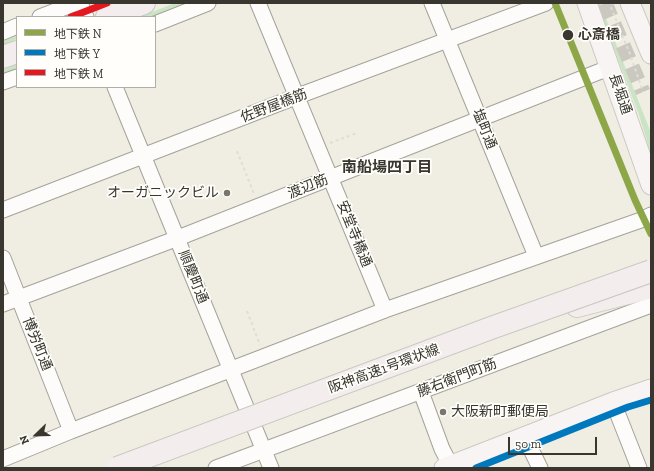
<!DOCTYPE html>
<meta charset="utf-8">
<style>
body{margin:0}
#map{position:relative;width:654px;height:471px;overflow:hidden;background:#f0eee3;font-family:"Zilla Slab","Noto Sans JP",serif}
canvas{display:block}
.frame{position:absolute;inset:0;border:4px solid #38362e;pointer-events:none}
.legend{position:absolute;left:16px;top:16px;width:140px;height:72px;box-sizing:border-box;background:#fffefa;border:1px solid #afaea8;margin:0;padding:5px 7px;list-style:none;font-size:12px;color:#38362e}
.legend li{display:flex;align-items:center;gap:8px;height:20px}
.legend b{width:20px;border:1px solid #afaea8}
.north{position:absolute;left:16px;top:415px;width:40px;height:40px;-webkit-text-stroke:3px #fffefa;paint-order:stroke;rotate:247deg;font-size:11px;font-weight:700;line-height:16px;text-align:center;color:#38362e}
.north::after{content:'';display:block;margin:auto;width:14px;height:18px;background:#38362e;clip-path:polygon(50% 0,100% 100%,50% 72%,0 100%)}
.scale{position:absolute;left:508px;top:437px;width:89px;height:18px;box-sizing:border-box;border:2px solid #38362e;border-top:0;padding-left:5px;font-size:12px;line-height:14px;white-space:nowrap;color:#38362e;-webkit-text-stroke:3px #fffefa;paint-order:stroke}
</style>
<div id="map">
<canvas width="654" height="471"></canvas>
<div class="frame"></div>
<ul class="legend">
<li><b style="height:5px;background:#8da648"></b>地下鉄 N</li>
<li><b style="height:5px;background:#0078be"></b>地下鉄 Y</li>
<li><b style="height:5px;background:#e5171f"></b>地下鉄 M</li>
</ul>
<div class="north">N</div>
<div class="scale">50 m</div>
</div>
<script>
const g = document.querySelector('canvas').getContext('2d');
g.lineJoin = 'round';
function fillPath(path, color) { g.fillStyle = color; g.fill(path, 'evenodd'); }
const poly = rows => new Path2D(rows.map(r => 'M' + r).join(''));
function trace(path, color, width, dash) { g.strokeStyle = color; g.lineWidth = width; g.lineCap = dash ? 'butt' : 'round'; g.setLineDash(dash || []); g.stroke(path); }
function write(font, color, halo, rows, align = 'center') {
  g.font = font + ' "Zilla Slab","Noto Sans JP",serif'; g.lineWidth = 3.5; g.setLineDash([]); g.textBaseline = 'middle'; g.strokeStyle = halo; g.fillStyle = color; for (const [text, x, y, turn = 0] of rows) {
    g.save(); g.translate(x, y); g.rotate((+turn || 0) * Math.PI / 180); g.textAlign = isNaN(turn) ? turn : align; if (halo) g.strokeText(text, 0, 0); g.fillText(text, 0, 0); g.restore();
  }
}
fillPath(poly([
 [175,3,195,3,155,17,139,17],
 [597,3,600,3,651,133,651,154,639,115],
 [17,31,17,39,3,45,3,37],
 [17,64,17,72,3,78,3,70]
]), '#cbe4c4');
trace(poly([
 [605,3,643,92]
]), '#cbc9bf', 15, [15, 8]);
const minor = poly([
 [80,3,86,17],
 [258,3,385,310],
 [432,3,536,256],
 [40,17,76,3],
 [155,24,208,3],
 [3,32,17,26],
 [3,82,17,77],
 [115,87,271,468],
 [3,210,298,96,546,3],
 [3,258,71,431],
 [3,304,178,238,611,67],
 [421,392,442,449,452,468],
 [613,402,639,468],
 [525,437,540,468],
 [3,459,71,431,385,310,641,220,651,215],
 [216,468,651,305]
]);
const major = poly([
 [587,3,651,185],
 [630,3,651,54],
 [444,468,613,402,651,389]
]);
const highway = poly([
 [107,17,144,3],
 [3,57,17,52],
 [577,306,651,287]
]);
trace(minor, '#a4a299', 17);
trace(major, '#cac9c3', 21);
trace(highway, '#cac9c3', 24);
trace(poly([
 [613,3,610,5,630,54,643,92],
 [330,143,357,133],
 [237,151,254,194],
 [247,311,260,345]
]), '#ddddda', 2, [3, 3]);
trace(minor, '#fdfcfb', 15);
trace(major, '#f8f4f3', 19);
trace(highway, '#f3eded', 22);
const highwayBridge = poly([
 [117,468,491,328,651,271]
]);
trace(highwayBridge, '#cac9c3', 24, []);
trace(highwayBridge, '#f3eded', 22);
trace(poly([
 [555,3,635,200,651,234]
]), '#8da648', 7);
trace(poly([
 [476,468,628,407,651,400]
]), '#0078be', 7);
trace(poly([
 [71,17,107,3]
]), '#e5171f', 7);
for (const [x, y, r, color] of [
 [568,35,6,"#38362e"],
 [227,193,4,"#78766d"],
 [443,412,4,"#78766d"]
]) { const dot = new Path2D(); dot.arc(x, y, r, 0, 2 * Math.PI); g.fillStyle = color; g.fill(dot); trace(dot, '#fffefa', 1.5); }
write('bold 14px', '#38362e', '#fffefa', [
 ["心斎橋",578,35]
], 'left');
write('14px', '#38362e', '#fffefa', [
 ["長堀通",620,94,71],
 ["佐野屋橋筋",274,106,-21],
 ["塩町通",484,129,68],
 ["渡辺筋",308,187,-22],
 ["安堂寺橋通",354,234,68],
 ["順慶町通",193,277,68],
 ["博労町通",37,344,68],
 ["阪神高速1号環状線",384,369,-20],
 ["藤右衛門町筋",457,378,-21]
]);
write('14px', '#38362e', '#fffefa', [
 ["オーガニックビル",219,193],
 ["大阪新町郵便局",451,412,"left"]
], 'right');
write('bold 15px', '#38362e', '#fffefa', [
 ["南船場四丁目",387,168]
]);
</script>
